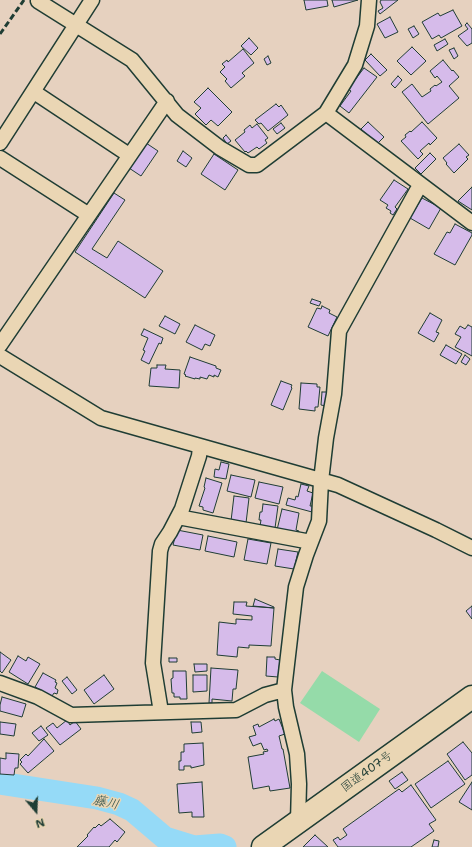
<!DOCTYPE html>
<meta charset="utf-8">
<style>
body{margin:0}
#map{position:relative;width:472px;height:847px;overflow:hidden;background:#e6d1bf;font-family:"Shantell Sans",sans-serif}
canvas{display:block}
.north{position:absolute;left:16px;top:791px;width:40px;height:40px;-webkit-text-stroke:3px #ead6b4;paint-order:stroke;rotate:161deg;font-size:11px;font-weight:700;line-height:16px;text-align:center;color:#1f3d34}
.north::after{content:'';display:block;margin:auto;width:14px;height:18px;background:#1f3d34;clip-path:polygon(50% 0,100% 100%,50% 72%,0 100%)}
</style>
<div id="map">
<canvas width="472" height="847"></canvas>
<div class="north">N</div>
</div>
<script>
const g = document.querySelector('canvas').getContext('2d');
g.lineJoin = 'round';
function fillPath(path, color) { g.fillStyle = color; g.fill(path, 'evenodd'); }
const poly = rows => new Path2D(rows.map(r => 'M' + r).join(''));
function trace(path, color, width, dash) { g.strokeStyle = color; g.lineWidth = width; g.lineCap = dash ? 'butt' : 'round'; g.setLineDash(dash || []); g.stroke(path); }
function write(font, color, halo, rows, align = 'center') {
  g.font = font + ' "Shantell Sans","Klee One",sans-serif'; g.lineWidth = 3; g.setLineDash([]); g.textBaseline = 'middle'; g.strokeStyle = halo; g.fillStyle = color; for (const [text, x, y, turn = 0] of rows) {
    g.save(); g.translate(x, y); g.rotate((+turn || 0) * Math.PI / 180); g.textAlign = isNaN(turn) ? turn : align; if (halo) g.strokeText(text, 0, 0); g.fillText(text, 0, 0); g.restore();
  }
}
fillPath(poly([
 [322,671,380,709,359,742,300,703]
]), '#95dba9');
trace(poly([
 [0,783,97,798,119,804,132,810,165,838,194,847,220,845,225,847]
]), '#95daf7', 23);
const building = poly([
 [304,0,327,0,328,6,306,10,304,0],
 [332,0,358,0,334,7,332,0],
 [381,0,398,0,380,14,378,11,383,8,380,2,381,0],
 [453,10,462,26,441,38,439,35,432,39,422,22,438,13,440,16,453,10],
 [390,17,398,32,385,38,377,24,390,17],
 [467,23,472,29,472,43,467,46,458,36,468,29,465,25,467,23],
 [414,26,419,34,413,38,408,29,414,26],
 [249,38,258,48,251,55,241,46,249,38],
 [445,39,448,44,437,51,434,45,445,39],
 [412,47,426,61,411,75,397,61,412,47],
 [454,48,458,56,454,59,449,50,454,48],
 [243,49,254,63,242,73,245,76,231,88,225,81,227,79,220,72,225,67,222,64,227,60,228,62,243,49],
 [371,54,387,70,380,76,365,60,371,54],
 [268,56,271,63,267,65,264,59,268,56],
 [443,60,452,71,453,70,459,77,449,86,459,98,428,124,402,92,412,84,422,97,431,91,430,89,435,85,436,86,442,82,437,76,435,78,430,71,443,60],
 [364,68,377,77,349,113,340,106,351,91,348,89,364,68],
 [398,76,402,80,395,88,391,84,398,76],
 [208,88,232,112,218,126,211,120,206,125,195,114,201,108,194,102,208,88],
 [276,104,279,107,281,105,288,115,268,131,261,123,259,124,255,120,276,104],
 [368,122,384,137,377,144,361,129,368,122],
 [422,122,437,138,430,145,429,143,420,151,423,154,418,159,401,141,406,137,405,135,410,131,411,132,422,122],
 [281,123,285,128,277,134,273,129,281,123],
 [257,124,268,138,265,140,267,143,259,149,257,147,248,153,246,151,245,152,235,140,245,132,244,130,250,125,252,128,257,124],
 [226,135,231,141,227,144,223,138,226,135],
 [146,143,158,151,141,176,129,168,146,143],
 [459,144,469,155,466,157,468,159,454,173,446,164,447,163,443,158,459,144],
 [183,151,192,158,186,167,177,161,183,151],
 [430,153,436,159,421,174,415,168,430,153],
 [214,154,238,170,225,190,201,174,214,154],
 [394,180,408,189,395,207,397,209,393,215,390,213,391,211,386,208,388,205,380,200,394,180],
 [472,187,472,210,458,201,472,187],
 [114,193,125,200,92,249,107,258,118,241,163,271,145,298,75,252,114,193],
 [422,198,441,208,429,229,410,218,422,198],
 [455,224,472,233,472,235,455,265,434,254,447,232,450,233,455,224],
 [312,299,321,302,319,306,310,303,312,299],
 [322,306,330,310,329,313,337,317,328,336,308,327,317,308,321,309,322,306],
 [430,313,442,320,436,332,439,333,434,342,418,333,430,313],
 [165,316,180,324,175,334,159,326,165,316],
 [195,325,215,335,210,346,205,344,202,350,186,342,195,325],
 [468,325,472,327,472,356,455,347,461,337,455,334,460,326,465,329,468,325],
 [144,329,163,338,161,344,159,343,149,364,141,360,145,351,143,350,148,338,141,335,144,329],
 [446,345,462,354,456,364,440,355,446,345],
 [465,355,470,359,466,365,461,362,465,355],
 [190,357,216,366,216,368,221,370,218,377,214,375,214,377,209,375,207,379,200,377,200,379,195,378,195,379,185,376,186,375,184,374,190,357],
 [157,365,166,365,165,369,180,370,179,388,149,386,151,368,157,368,157,365],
 [281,381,292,385,291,387,292,388,283,410,271,405,281,381],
 [301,383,317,384,317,387,320,387,318,407,315,407,315,411,299,409,301,383],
 [322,392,327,392,326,406,321,405,322,392],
 [221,462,229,464,226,479,214,477,215,469,219,470,221,462],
 [231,475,255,480,251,497,227,491,231,475],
 [206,478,222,483,213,513,203,510,203,507,199,506,205,488,204,487,206,478],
 [259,482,283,487,279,504,255,498,259,482],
 [301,484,309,486,307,491,313,493,310,506,313,506,312,512,286,505,288,498,295,500,296,496,298,497,301,484],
 [234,496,249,498,246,523,231,521,234,496],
 [263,504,278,506,275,528,260,526,261,520,259,520,260,512,262,512,263,504],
 [282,509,299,513,296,530,299,531,298,535,277,530,282,509],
 [177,530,203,535,200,550,173,545,177,530],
 [208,536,237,542,234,557,205,551,208,536],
 [248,539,271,543,267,564,244,560,248,539],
 [278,549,298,552,294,569,275,566,278,549],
 [255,599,274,607,274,608,253,606,255,599],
 [234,602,247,602,246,606,274,608,271,646,249,645,249,648,238,647,237,657,217,655,219,622,236,624,236,619,252,620,252,616,233,614,234,602],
 [472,606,472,619,466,611,472,606],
 [0,652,11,660,2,673,0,671,0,652],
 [18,656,26,661,28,657,40,664,28,684,9,672,18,656],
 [267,657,275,657,275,659,280,660,278,677,266,676,267,657],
 [169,658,177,658,177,662,169,662,169,658],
 [194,664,207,664,207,671,195,672,194,664],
 [211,668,238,670,236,689,233,689,232,701,212,699,212,703,209,703,211,668],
 [173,671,186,671,187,699,180,699,180,697,174,697,174,693,172,693,171,679,173,678,173,671],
 [43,673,56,680,55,682,57,683,55,688,58,690,57,694,54,693,52,696,35,687,43,673],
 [104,675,114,689,94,704,84,690,104,675],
 [193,675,207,675,207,691,193,692,193,675],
 [67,677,77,690,72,694,62,681,67,677],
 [2,697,26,704,22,717,0,711,0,705,2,697],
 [274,719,275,721,279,719,285,734,279,736,282,749,283,749,290,788,270,791,269,786,253,789,248,757,264,754,263,752,268,751,267,749,264,750,261,743,253,746,249,737,256,735,253,726,258,724,259,727,274,719],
 [67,720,70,725,75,721,81,729,60,745,46,728,53,723,57,728,67,720],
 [0,722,16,724,14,736,0,734,0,722],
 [191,722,201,722,202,732,192,733,191,722],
 [41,726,48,735,39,741,32,733,41,726],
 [44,739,54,751,28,773,20,764,22,762,20,760,26,754,28,756,44,739],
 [463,742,472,753,472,775,465,780,447,754,463,742],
 [203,743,204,765,191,768,191,766,184,766,184,770,179,770,179,761,181,761,181,752,184,752,184,744,203,743],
 [6,753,19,754,18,768,15,768,14,775,0,774,0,758,6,759,6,753],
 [448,761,465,784,431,808,415,784,448,761],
 [402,772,408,780,395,789,389,781,402,772],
 [202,782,204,817,192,817,192,812,179,813,177,784,202,782],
 [472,782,472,810,459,802,472,782],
 [411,785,436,820,429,824,434,831,411,847,338,847,333,840,338,837,340,840,347,835,343,829,399,789,402,792,411,785],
 [110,819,125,832,117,842,115,840,109,847,77,847,88,836,87,835,94,827,95,828,99,824,101,826,110,819],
 [315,835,328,847,303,847,315,835],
 [434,840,439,841,438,847,432,847,434,840]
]);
fillPath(building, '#d6bbea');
trace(building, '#1f3d34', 1);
const minor = poly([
 [38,1,132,60,177,115,220,148,249,165,257,165,326,113,355,65,367,26,369,0],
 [34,92,129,155],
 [326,113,472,223],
 [0,143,92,0],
 [0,158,89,215],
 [0,345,167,101],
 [0,356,101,418,338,485,436,530,472,548],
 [178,517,311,542],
 [0,683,38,697,71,715,236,710,265,695,284,690],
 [161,712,153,663,160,551,162,544,170,532,182,509,199,456,200,447],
 [298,822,299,784,297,754,286,707,284,690,296,587,306,555,319,521,321,481,326,438,334,394,339,331,420,185]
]);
const trunk = poly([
 [263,847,472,697]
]);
trace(minor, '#1f3d34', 17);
trace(trunk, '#1f3d34', 25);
trace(minor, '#ead6b4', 14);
trace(trunk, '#ead6b4', 22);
trace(poly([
 [0,34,24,0]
]), '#1f3d34', 3, [6, 3]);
write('12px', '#1f3d34', '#ead6b4', [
 ["国道407号",367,772,-36]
]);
write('italic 13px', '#2b4d48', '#ead6b4', [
 ["藤川",106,803,13]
]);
</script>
